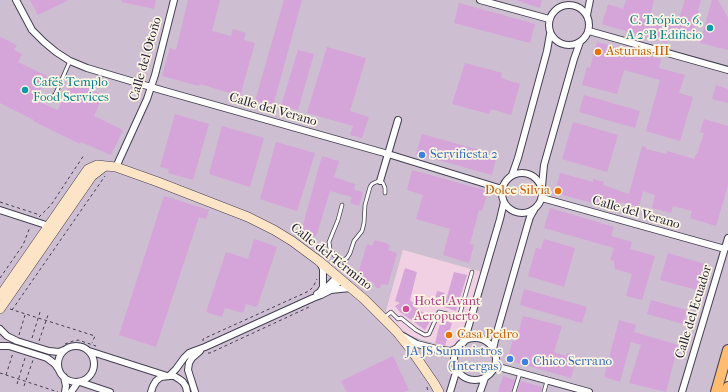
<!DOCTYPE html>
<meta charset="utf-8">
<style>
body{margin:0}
canvas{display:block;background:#f5ead1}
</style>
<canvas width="728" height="392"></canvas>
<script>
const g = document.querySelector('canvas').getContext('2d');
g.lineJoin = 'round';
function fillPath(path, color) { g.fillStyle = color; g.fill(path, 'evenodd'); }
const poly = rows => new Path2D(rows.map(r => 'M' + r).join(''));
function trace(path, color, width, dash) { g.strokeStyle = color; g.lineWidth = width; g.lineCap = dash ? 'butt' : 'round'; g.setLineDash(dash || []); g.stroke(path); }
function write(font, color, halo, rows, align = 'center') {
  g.font = font + ' "IM FELL French Canon",serif'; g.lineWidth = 3.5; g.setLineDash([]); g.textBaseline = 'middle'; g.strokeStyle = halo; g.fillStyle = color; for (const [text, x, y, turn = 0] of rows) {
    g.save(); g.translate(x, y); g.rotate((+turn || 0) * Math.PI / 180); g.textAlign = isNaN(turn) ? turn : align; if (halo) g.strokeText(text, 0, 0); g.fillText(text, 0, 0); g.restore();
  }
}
fillPath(poly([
 [403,250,481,272,463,335,460,341,455,346,451,347,445,346,420,339,408,335,399,327,386,311]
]), '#f1d0e3');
fillPath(poly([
 [0,0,728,0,728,350,716,392,0,392,0,309,2,306,0,296],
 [403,250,481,272,463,335,460,341,455,346,451,347,445,346,420,339,409,335,399,327,386,311]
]), '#cebed1');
fillPath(poly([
 [30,0,69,0,38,15],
 [122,0,156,0,154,9,122,2],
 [188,0,220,0,212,31,231,36,233,29,246,33,244,40,255,43,240,96,200,84,199,86,162,76,170,48,176,50],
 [284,0,302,0,273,106,255,101],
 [518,0,542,0,540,8,518,1],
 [626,0,654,0,650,17,677,25,685,0,701,0,698,10,699,11,691,41,669,34,667,43,602,24,608,4,623,9],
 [712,0,718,0,728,18,728,50,700,43],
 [459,3,535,24,530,43,454,23],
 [0,37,17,45,14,50,22,54,18,62,47,76,35,100,58,110,72,80,103,95,94,116,123,130,111,155,81,142,80,144,33,121,34,120,0,103],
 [597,42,661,59,659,68,685,75,679,93,693,97,680,141,646,131,660,80,624,70,617,94,582,85,587,67,590,68],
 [327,47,366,58,350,111,369,117,362,138,350,135,353,126,307,113],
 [298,50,314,54,298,110,281,106],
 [465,63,502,73,501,78,520,84,511,115,491,109,489,114,452,104],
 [716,85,728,89,728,103,712,99],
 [584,95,640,111,635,128,579,112],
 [175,114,209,124,193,180,168,173,169,169,160,167],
 [704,119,728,126,728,185,716,226,690,218,692,211,673,206,671,213,652,208,655,195,643,191,639,207,621,202,619,210,555,193,560,173,593,182,593,179,604,182,603,185,629,194,642,146,646,147,646,149,667,154,667,151,694,159,696,154,697,154,704,133,700,132],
 [573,122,618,135,607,172,562,159],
 [222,126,264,138,250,187,209,174],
 [422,134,497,155,492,175,416,154],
 [276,142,315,153,297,211,260,199],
 [322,156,339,161,334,177,355,184,354,190,363,192,359,206,350,203,352,197,330,191,316,237,301,232],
 [412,170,488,191,482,211,479,210,470,244,474,245,469,263,443,255,450,229,416,219,423,195,407,190],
 [164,196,209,210,206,219,199,217,156,347,119,335],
 [550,208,614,227,611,236,632,242,630,249,655,256,642,300,626,296,632,274,615,269,614,261,610,260,614,248,544,228],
 [254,239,277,247,257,307,246,304,243,313,225,308,222,317,206,312,226,252,248,259],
 [544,239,575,248,564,287,528,276,536,248,541,249],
 [375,240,378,241,386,243,390,246,388,250,397,253,388,285,381,284,380,288,376,288,373,282,362,287,366,279,357,277,367,244,372,246],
 [668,253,705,264,697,290,660,280],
 [405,268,417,272,410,300,414,304,413,306,432,318,425,330,407,317,400,312,395,306,400,303,395,301],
 [454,272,467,275,456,311,444,307],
 [524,289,587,307,582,323,520,305],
 [437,291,445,293,439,305,434,304],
 [651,300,687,310,683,324,647,314],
 [523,316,562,326,554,352,566,356,567,353,577,356,571,378,507,360,513,340,516,341],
 [441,320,452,323,445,346,435,343],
 [619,320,636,325,634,332,678,345,666,392,629,383,641,345,631,342,620,382,604,377],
 [393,356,409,390,404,392,347,392,341,381],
 [503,376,515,380,511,392,498,392],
 [521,381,542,387,541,392,517,392]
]), '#d5a4d9');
const lane = poly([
 [47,99,55,95,70,61],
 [342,205,338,220,329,242,330,249,334,255,339,259,343,260,347,258,350,253,354,241,362,231,364,223,365,205,370,187,372,184,376,182,380,181,383,183,385,188,385,193],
 [385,317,391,312,398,319,401,318,416,330,425,335,429,334,439,312,459,317,472,272],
 [514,392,520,373],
 [544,392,547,381]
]);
const street = poly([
 [16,0,32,30,44,42,56,52,70,61,87,68,161,90,388,154,502,189],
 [480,0,549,19],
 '549 25a20 20 0 1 1 40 0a20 20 0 1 1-40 0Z',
 [587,15,590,0],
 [589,31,728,70],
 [116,167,147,99,155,75,174,0],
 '502 193a20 20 0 1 1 40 0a20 20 0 1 1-40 0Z',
 [512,175,518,158,547,51,550,34],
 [380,181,398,120],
 [542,186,544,165,574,59,580,42],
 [542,198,725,249],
 [0,210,49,226],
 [331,290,340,289,351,288],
 [320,292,323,287,323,269,320,263],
 [317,294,327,287,334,280,339,278],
 [0,329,7,336,17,341,49,351,59,352,64,350],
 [403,336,417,344,440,350,451,351,459,347],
 '454 359a21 21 0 1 1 42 0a21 21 0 1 1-42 0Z',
 [464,342,500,219,504,202],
 [0,346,9,346,47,358,55,364,59,370],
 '58 364a18 18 0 1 1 36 0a18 18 0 1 1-36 0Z',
 [493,349,497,332,527,227,530,217,534,210],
 [89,351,167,376],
 [495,366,589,392],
 [169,376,176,369,184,358,189,353,194,351,205,347,313,298,321,295,331,290,338,283,339,278],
 [64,377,66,386,65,392],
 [80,382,110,392],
 [71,392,78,382],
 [151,392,153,386,156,381,161,377,169,376,174,376,179,379,183,382,186,387,187,392],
 [195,392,188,370,189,363,192,358,200,351],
 [450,392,457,369],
 [480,392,485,378],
 [682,392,728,238]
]);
const secondary = poly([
 [0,296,88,169,97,165,116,167,158,182,248,217,274,230,292,241,319,261,364,299,397,332,412,351,434,383,439,392],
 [0,309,92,176,105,166]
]);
const primary = poly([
 [716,392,728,350],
 [726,392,728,387]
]);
trace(lane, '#424052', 4.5);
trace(street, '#424052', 8);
trace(secondary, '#424052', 10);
trace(primary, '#424052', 12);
trace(poly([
 [0,202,40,215],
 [39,217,51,205,84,155],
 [0,278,23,245,30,227],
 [10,309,95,336,92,343],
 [12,310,105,176],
 [19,335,25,315],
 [32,338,40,312],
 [39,341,48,315],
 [203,341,203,339,309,291,313,287,317,279],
 [65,344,73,341,78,340,96,346],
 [208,353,210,353,309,307],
 [0,373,58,392],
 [6,375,13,353],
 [17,384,25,358],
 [24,386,33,360],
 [427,387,428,392]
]), '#424052', 1, [3, 3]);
trace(lane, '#fff', 3);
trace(street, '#fff', 6);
trace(secondary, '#fee4c6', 9);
trace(primary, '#fdbc70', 10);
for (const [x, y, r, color] of [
 [710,28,4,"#0f9aa8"],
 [598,52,4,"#e8710a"],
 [25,90,4,"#0f9aa8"],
 [422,155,4,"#3f7fe0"],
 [558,191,4,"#e8710a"],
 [406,309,4,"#d1479c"],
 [449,335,4,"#e8710a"],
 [510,359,4,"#3f7fe0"],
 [525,362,4,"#3f7fe0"]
]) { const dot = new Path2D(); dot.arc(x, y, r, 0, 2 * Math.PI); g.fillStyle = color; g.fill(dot); trace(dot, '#fcf5e5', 1.5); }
write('13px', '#0d838f', '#fcf5e5', [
 ["C. Trópico, 6,",702,21],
 ["A 2ºB Edificio",702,36],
 ["Cafés Templo",33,83,"left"],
 ["Food Services",33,98,"left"]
], 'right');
write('13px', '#c56008', '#fcf5e5', [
 ["Asturias III",606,52],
 ["Dolce Silvia",550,191,"right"],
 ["Casa Pedro",457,335]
], 'left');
write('13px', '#22223b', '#fcf5e5', [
 ["Calle del Otoño",146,59,-74],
 ["Calle del Verano",273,110,16],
 ["Calle del Verano",636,213,16],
 ["Calle del Término",331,257,38],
 ["Calle del Ecuador",694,312,-73]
]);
write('13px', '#366cbe', '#fcf5e5', [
 ["Servifiesta 2",430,155],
 ["JA JS Suministros",502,352,"right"],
 ["(Intergas)",502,367,"right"],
 ["Chico Serrano",533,362]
], 'left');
write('13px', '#b23c85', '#fcf5e5', [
 ["Hotel Avant",414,302],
 ["Aeropuerto",414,317]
], 'left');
</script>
